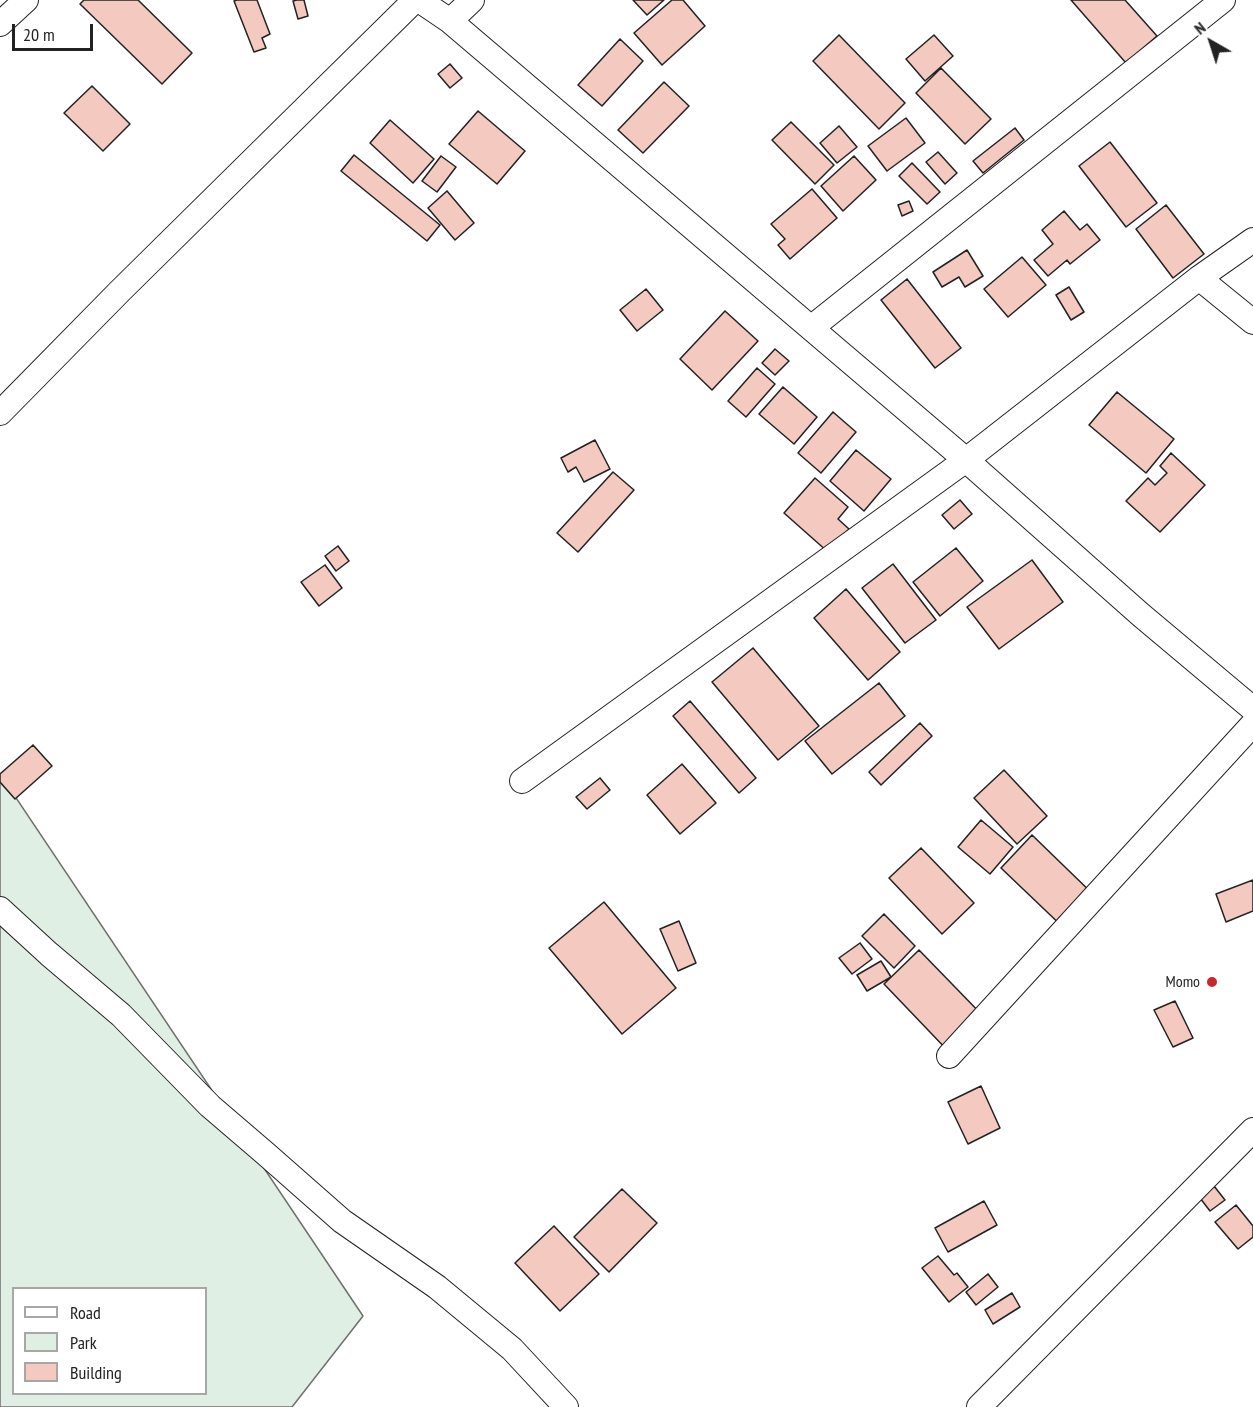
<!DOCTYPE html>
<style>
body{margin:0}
#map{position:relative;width:1253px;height:1407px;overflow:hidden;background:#fff;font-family:"PT Sans Narrow",sans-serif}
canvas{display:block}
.legend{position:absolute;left:12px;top:1287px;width:195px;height:108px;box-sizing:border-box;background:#fff;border:2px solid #a7a7a7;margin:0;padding:8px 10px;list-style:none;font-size:18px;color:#222}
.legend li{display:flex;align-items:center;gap:12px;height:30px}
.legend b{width:30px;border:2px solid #a7a7a7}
.north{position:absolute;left:1181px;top:12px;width:60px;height:60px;-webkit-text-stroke:4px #fff;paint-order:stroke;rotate:321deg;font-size:16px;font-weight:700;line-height:24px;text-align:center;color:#222}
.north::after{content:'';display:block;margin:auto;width:21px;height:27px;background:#222;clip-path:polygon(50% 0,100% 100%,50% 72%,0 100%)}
.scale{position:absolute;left:12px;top:24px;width:81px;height:27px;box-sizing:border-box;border:3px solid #222;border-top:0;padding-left:8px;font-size:18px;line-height:21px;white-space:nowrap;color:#222;-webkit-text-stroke:4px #fff;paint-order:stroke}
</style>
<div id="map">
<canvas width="1253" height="1407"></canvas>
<ul class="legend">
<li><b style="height:8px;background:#fff"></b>Road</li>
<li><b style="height:16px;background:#e0efe3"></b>Park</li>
<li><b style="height:16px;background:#f3c9c0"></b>Building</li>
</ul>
<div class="north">N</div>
<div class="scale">20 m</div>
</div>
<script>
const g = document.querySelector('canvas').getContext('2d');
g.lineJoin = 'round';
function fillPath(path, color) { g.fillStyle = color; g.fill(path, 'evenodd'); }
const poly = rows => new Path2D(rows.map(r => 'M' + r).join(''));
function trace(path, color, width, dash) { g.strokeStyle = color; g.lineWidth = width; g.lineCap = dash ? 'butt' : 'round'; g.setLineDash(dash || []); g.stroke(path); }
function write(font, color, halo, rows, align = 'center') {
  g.font = font + ' "PT Sans Narrow",sans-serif'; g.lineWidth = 4.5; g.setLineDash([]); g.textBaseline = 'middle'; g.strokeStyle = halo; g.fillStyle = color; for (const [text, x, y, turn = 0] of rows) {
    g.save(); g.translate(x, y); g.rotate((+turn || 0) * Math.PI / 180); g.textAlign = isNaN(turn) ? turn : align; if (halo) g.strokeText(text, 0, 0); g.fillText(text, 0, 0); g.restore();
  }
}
const green = poly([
 [0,774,363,1316,292,1407,0,1407,0,774],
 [14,1288,206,1288,206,1394,14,1394,14,1288]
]);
fillPath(green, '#e0efe3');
trace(green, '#6f6f6f', 1.5);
const building = poly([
 [84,0,138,0,192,53,162,84,80,4,84,0],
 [237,0,257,0,270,34,262,38,266,48,254,52,234,1,237,0],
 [297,0,304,0,308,16,298,19,293,1,297,0],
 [633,0,664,0,647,15,633,0],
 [672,0,683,0,705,26,662,65,634,33,672,0],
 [1071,0,1125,0,1157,36,1126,63,1071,0],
 [839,35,905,103,879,129,813,61,839,35],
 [934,35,953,56,925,81,906,59,934,35],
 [620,39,643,61,602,106,578,85,620,39],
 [450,64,462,78,450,88,438,74,450,64],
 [941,68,991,119,965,144,916,93,941,68],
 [664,82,689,106,643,153,618,130,664,82],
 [92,86,130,124,103,151,64,113,92,86],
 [478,111,525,151,497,184,449,144,478,111],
 [906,118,925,143,887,171,868,146,906,118],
 [390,120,434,159,413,183,370,143,390,120],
 [791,122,834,165,815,184,772,140,791,122],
 [839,126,857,147,837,163,820,143,839,126],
 [1015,128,1024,140,983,173,973,161,1015,128],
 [1110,142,1157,203,1126,227,1079,166,1110,142],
 [938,152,957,173,945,184,926,162,938,152],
 [354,155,440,225,427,241,341,171,354,155],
 [441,156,456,167,437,192,422,181,441,156],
 [854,156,876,180,843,211,821,186,854,156],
 [912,163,940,192,927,204,899,176,912,163],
 [812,189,837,218,790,259,778,245,785,239,771,224,812,189],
 [447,191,474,223,455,240,428,208,447,191],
 [909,201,913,211,902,216,898,205,909,201],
 [1166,205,1204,254,1173,278,1136,229,1166,205],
 [1064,211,1080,230,1087,224,1100,240,1070,264,1067,260,1048,276,1034,260,1053,244,1042,230,1064,211],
 [967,250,983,276,965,287,959,277,942,287,933,272,967,250],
 [1022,257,1046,285,1008,317,984,289,1022,257],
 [907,279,961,348,935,368,881,300,907,279],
 [1069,287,1084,312,1071,320,1056,295,1069,287],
 [646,289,663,310,637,331,620,310,646,289],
 [725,311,758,341,712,390,680,359,725,311],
 [775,349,789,361,775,375,762,363,775,349],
 [757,368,775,384,746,417,728,401,757,368],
 [783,387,817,417,794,444,759,414,783,387],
 [1117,392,1174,439,1146,473,1089,425,1117,392],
 [833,412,856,432,821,473,798,453,833,412],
 [595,440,610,469,584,482,576,467,568,472,561,458,595,440],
 [856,450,891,479,864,511,830,481,856,450],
 [1171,453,1205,485,1160,532,1126,501,1148,478,1155,485,1167,473,1160,466,1171,453],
 [613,472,634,490,578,552,557,533,613,472],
 [815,478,848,507,838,519,849,529,828,552,784,513,815,478],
 [960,500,972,514,954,529,942,515,960,500],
 [338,546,349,561,336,571,325,556,338,546],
 [956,548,983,581,940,616,913,582,956,548],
 [1032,560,1063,602,999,649,967,607,1032,560],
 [893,564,936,620,905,643,862,588,893,564],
 [325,565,342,588,319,606,301,582,325,565],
 [846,589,900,652,868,680,814,618,846,589],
 [753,648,819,726,778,760,712,682,753,648],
 [879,683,905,716,832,774,805,741,879,683],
 [690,701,756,778,739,793,673,716,690,701],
 [920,723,932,736,881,785,869,772,920,723],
 [33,745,52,766,15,799,0,782,0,774,33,745],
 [682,764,716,803,680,834,647,795,682,764],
 [1004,770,1047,816,1017,844,974,798,1004,770],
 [600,778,610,790,587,809,576,797,600,778],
 [981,820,1013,847,990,874,958,847,981,820],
 [1032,835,1098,899,1067,931,1001,868,1032,835],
 [921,848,974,903,942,934,889,878,921,848],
 [1253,880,1253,911,1226,922,1216,894,1253,880],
 [604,902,676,988,622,1034,549,948,604,902],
 [884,914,915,946,894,968,862,936,884,914],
 [679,921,696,963,678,971,660,929,679,921],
 [860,943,872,959,852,974,839,958,860,943],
 [919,950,986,1019,950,1053,884,984,919,950],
 [881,961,891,977,867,991,857,975,881,961],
 [1175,1001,1193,1038,1173,1047,1154,1010,1175,1001],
 [981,1086,1000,1128,968,1144,948,1102,981,1086],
 [1214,1186,1225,1200,1210,1211,1200,1198,1214,1186],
 [622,1189,657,1223,609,1272,574,1237,622,1189],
 [984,1201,997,1225,948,1252,935,1228,984,1201],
 [1236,1205,1253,1226,1253,1237,1238,1249,1215,1222,1236,1205],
 [554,1226,599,1274,560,1311,515,1263,554,1226],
 [938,1256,954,1275,957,1273,968,1287,949,1302,922,1268,938,1256],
 [988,1274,998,1287,976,1305,966,1292,988,1274],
 [1012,1293,1020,1307,993,1324,985,1310,1012,1293]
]);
fillPath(building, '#f3c9c0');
trace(building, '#222', 1.5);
const street = poly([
 [419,0,450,21,966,460,1141,615,1253,709],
 [450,21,472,0],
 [0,24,26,0],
 [1199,278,1253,322],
 [811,328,1223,0],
 [0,413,120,291,415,0],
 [522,781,966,460,1199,278,1253,240],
 [0,909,49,954,121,1015,210,1106,266,1154,342,1221,437,1287,512,1349,566,1407],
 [949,1056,1253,724],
 [979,1407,1253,1130]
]);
trace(street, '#222', 26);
trace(street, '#fff', 24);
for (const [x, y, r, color] of [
 [1212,982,6,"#c62828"]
]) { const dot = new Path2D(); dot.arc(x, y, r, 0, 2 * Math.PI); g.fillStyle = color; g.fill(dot); trace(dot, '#fff', 2); }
write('16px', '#222', '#fff', [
 ["Momo",1200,982]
], 'right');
</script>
